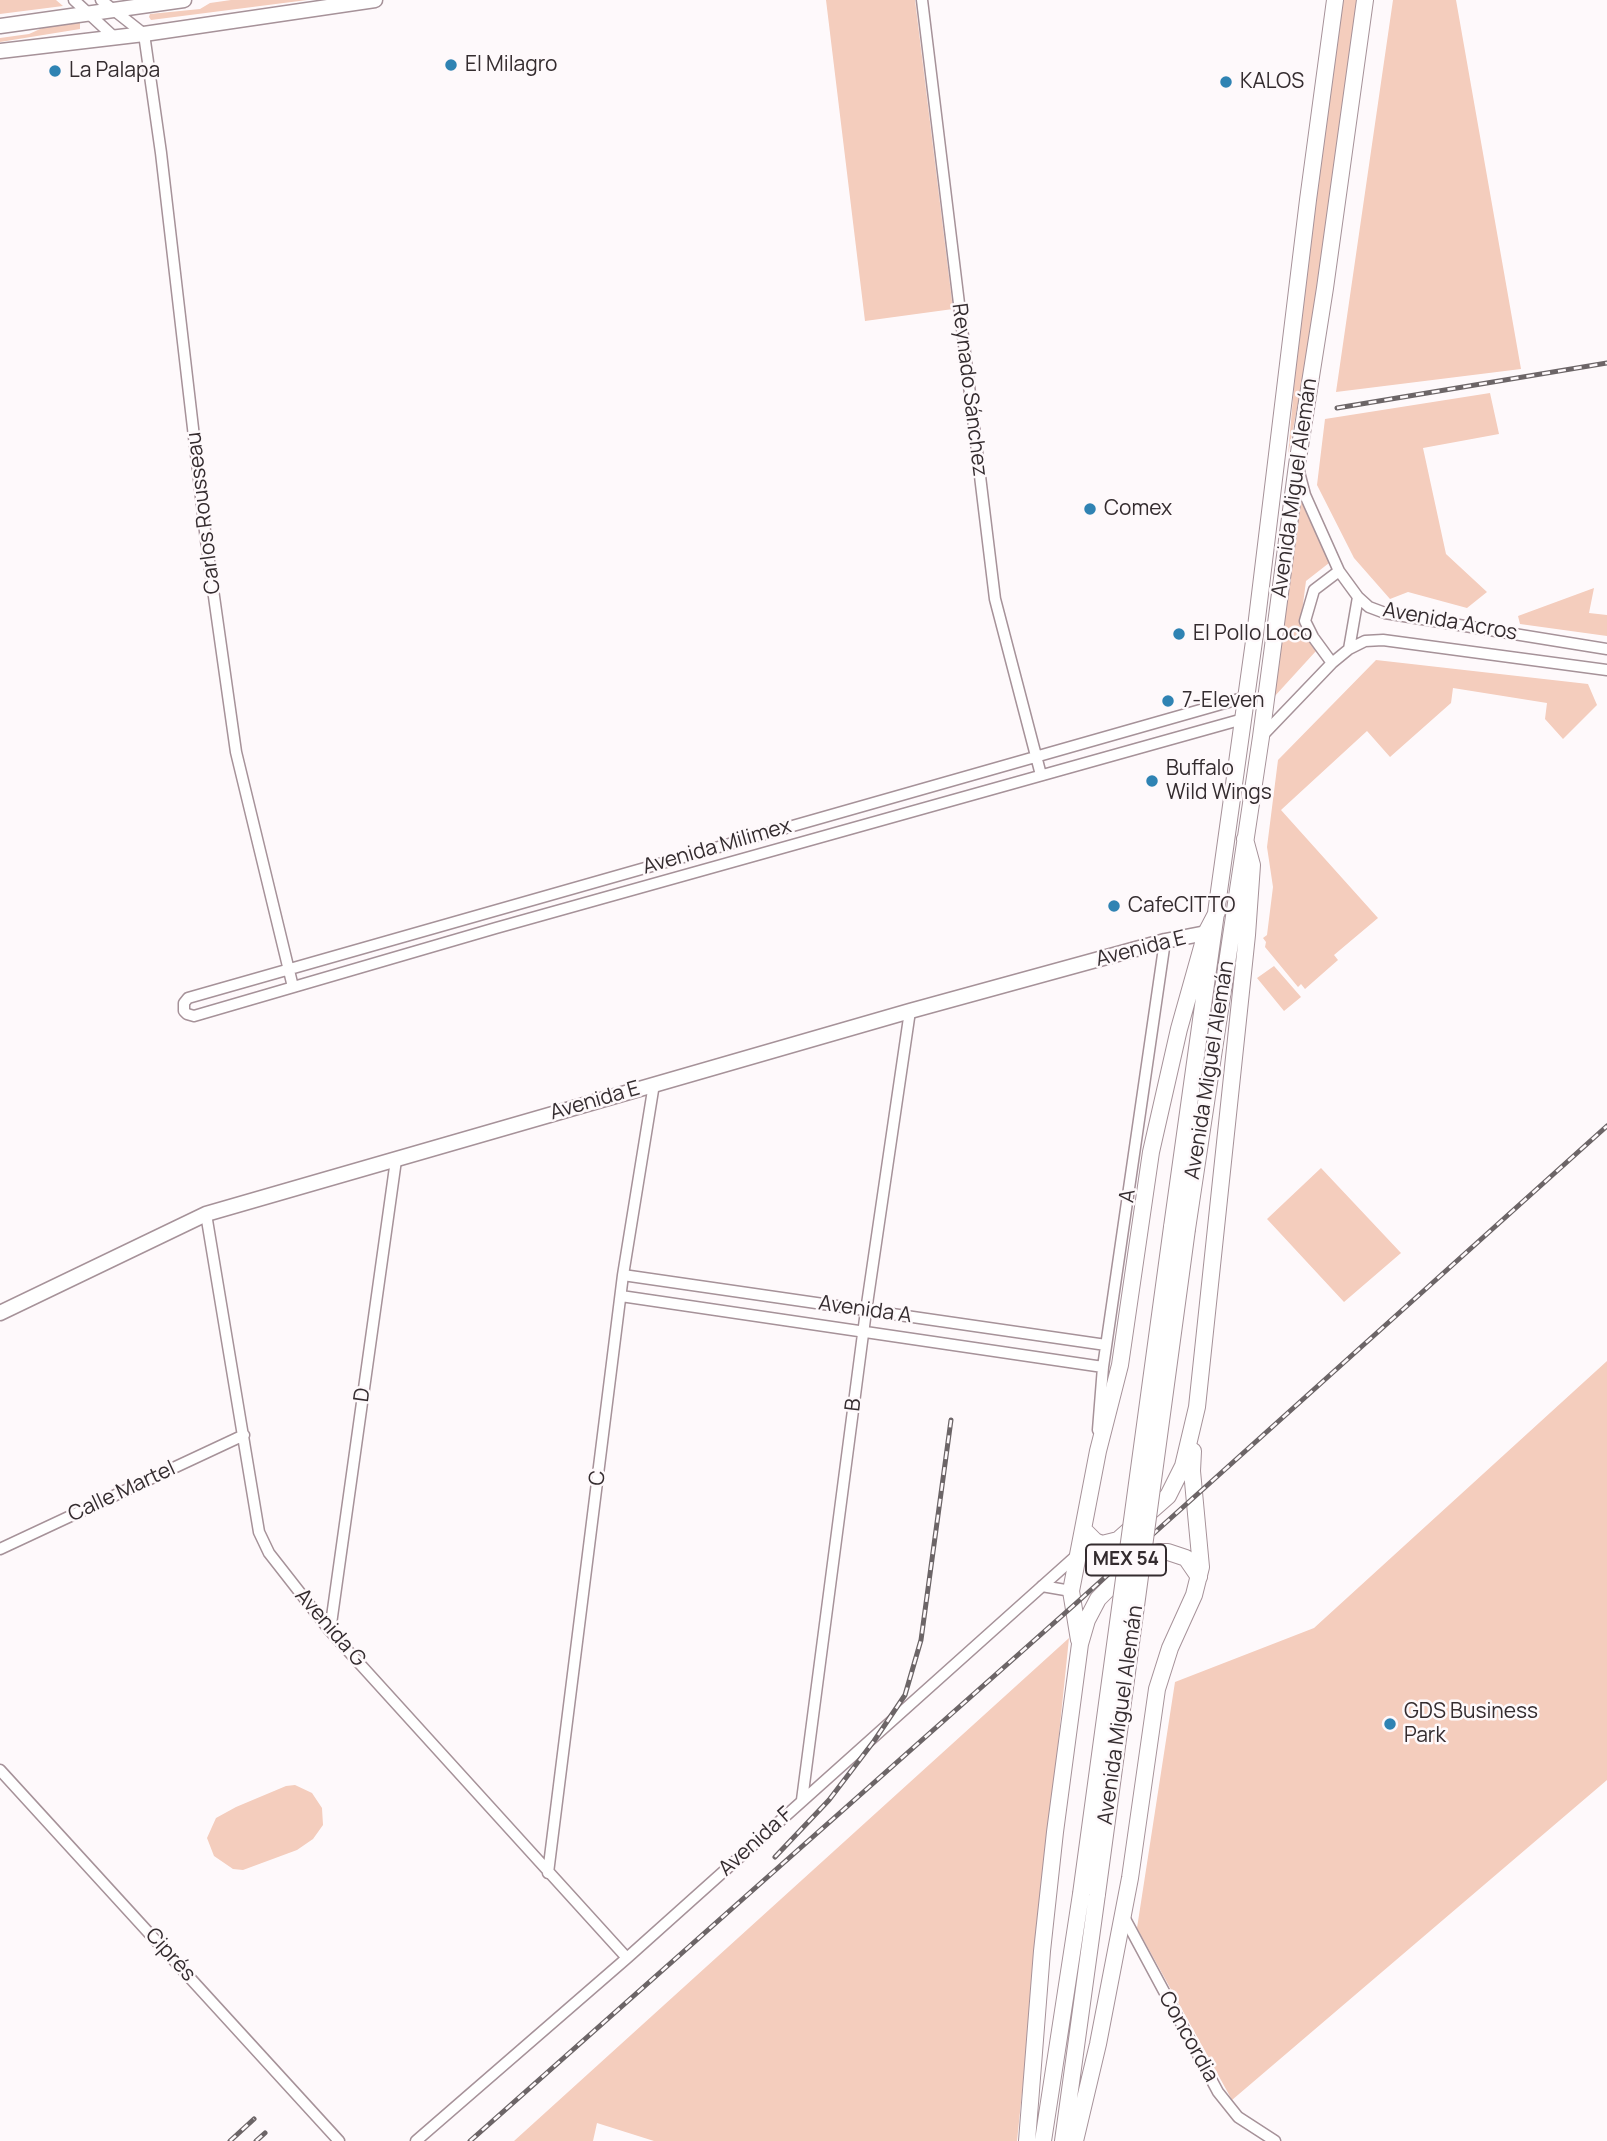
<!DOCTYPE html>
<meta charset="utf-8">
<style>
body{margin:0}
canvas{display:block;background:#fef9fb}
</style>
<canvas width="1607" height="2141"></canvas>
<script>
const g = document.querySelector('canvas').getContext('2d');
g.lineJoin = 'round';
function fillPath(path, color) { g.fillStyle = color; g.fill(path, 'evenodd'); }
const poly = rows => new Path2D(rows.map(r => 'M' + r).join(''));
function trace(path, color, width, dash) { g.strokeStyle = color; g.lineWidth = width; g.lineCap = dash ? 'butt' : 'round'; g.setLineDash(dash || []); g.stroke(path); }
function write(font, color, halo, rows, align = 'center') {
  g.font = font + ' Manrope,sans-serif'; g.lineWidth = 5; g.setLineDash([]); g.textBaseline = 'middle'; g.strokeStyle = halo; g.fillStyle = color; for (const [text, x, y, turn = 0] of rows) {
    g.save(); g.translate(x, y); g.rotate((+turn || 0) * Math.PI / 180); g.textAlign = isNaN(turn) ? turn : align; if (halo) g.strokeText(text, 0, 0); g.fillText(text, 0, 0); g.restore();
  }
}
fillPath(poly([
 [0,0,56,0,63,6,0,14],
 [231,0,307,0,151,20,149,17,150,14,200,9,210,3],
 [826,0,915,0,953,309,865,321],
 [1342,0,1359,0,1308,352,1288,455,1299,330],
 [1393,0,1456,0,1521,369,1336,392],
 [80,22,80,29,0,42,0,38,29,34,49,25],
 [1490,393,1499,434,1423,448,1446,554,1487,592,1467,608,1408,592,1390,599,1354,558,1317,485,1325,419],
 [1300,499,1329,563,1306,581,1300,627,1316,651,1274,697],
 [1594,588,1589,613,1607,615,1607,636,1520,624,1518,616],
 [1376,660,1588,684,1597,705,1563,739,1545,719,1547,703,1453,688,1451,703,1390,757,1367,731,1281,810,1378,918,1334,955,1338,960,1305,989,1301,984,1298,987,1265,947,1266,942,1263,938,1267,935,1273,887,1267,847,1278,760],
 [1274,966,1301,997,1284,1011,1257,978],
 [1321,1168,1401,1253,1344,1302,1267,1219],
 [1607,1361,1607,1780,1232,2100,1137,1928,1175,1682,1314,1628],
 [1069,1638,1017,2141,654,2141,597,2123,593,2141,514,2141],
 [295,1785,312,1793,322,1808,323,1825,313,1839,297,1850,243,1870,233,1869,214,1856,207,1838,216,1818,236,1807,286,1786]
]), '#f4cdbd');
const minor = poly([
 [74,0,114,37],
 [101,0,144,34,161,153,206,540,236,752,293,987],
 [922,0,995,599,1041,775],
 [1299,472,1305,495,1339,571,1358,597,1369,607,1385,613,1607,649],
 [1349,649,1358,597],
 [1332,663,1313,637,1305,621,1314,590,1339,571],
 [1243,719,496,928,194,1016,187,1014,184,1011,184,1003,188,998,1246,697],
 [1262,736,1332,663,1349,649,1365,641,1383,640,1607,670],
 [206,1214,259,1532,269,1553,330,1631,627,1958],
 [623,1275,1106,1345],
 [621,1296,1103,1367],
 [1098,1430,1103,1367,1165,941],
 [0,1549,244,1435],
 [1042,1586,1071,1591],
 [330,1631,396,1160],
 [0,1770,339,2141],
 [802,1800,866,1311,910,1011],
 [548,1873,623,1275,654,1084],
 [1123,1915,1218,2092,1238,2117,1275,2141],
 [416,2141,627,1958,1077,1555]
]);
const major = poly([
 [0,26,184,0],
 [0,51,144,34,375,0],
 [0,1313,206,1214,910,1011,1165,941,1206,933]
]);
const highway = poly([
 [1217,912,1206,933,1179,1029,1151,1152,1120,1365,1098,1451,1083,1529,1095,1541,1102,1544,1118,1540,1168,1496,1183,1466,1197,1407,1247,935,1252,865,1245,839],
 [1172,1227,1256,627,1308,200,1335,0],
 [1187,1229,1261,737,1297,465,1325,288,1365,0],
 [1079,1640,1071,1591,1083,1529],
 [1027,2141,1042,1951,1055,1832,1080,1644,1087,1620,1098,1599,1116,1581,1140,1561,1159,1552,1168,1552,1186,1558,1199,1577],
 [1043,2141,1081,1894],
 [1063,2141,1097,1894],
 [1075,2141,1098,2044,1130,1878,1157,1689,1170,1648,1194,1595,1201,1567,1192,1471,1193,1451]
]);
trace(minor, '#a69299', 13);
trace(major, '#a69299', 17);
trace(highway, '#a69299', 18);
trace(minor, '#fff', 10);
trace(major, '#fff', 14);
trace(highway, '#fff', 16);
const rail = poly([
 [1337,408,1607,363],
 [775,1857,829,1800,874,1741,905,1695,921,1640,951,1420],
 [230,2141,254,2119],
 [256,2141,265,2133],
 [470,2141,1073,1606,1607,1126]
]);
trace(rail, '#6c6567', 5);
trace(rail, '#fef9fb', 2.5, [8]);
const highwayBridge = poly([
 [1081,1894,1172,1227],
 [1097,1894,1187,1229]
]);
trace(highwayBridge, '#a69299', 18, []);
trace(highwayBridge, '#fff', 16);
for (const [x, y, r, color] of [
 [451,65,7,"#2f83b3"],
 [55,71,7,"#2f83b3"],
 [1226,82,7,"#2f83b3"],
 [1090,509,7,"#2f83b3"],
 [1179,634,7,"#2f83b3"],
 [1168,701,7,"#2f83b3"],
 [1152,781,7,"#2f83b3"],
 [1114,906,7,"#2f83b3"],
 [1390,1724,7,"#2f83b3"]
]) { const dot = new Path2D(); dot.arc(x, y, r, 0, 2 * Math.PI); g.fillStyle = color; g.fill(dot); trace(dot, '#fef9fb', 2.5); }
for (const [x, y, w] of [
 [1126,1560,80]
]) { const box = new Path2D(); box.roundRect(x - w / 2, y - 15.5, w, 31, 5); g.fillStyle = '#fef9fb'; g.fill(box); trace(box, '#342c2f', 2); }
write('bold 19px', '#342c2f', null, [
 ["MEX 54",1126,1560]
]);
write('21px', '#342c2f', '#fef9fb', [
 ["El Milagro",465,65],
 ["La Palapa",69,71],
 ["KALOS",1240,82],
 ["Comex",1104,509],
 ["El Pollo Loco",1193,634],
 ["7-Eleven",1182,701],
 ["Buffalo",1166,769],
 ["Wild Wings",1166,793],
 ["CafeCITTO",1128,906],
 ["GDS Business",1404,1712],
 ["Park",1404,1736]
], 'left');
write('21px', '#342c2f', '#fef9fb', [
 ["Reynado Sánchez",969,390,83],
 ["Avenida Miguel Alemán",1295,488,-82],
 ["Carlos Rousseau",204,513,-97],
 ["Avenida Acros",1450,622,10],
 ["Avenida Milimex",717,847,-16],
 ["Avenida E",1141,949,-14],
 ["Avenida Miguel Alemán",1210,1070,-81],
 ["Avenida E",595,1101,-16],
 ["A",1128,1196,-82],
 ["Avenida A",865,1310,8],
 ["D",363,1395,-82],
 ["B",854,1405,-83],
 ["C",598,1478,-83],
 ["Calle Martel",122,1492,-25],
 ["Avenida G",330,1628,49],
 ["Avenida Miguel Alemán",1121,1715,-82],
 ["Avenida F",756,1842,-42],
 ["Ciprés",170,1955,48],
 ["Concordia",1188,2037,61]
]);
</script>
